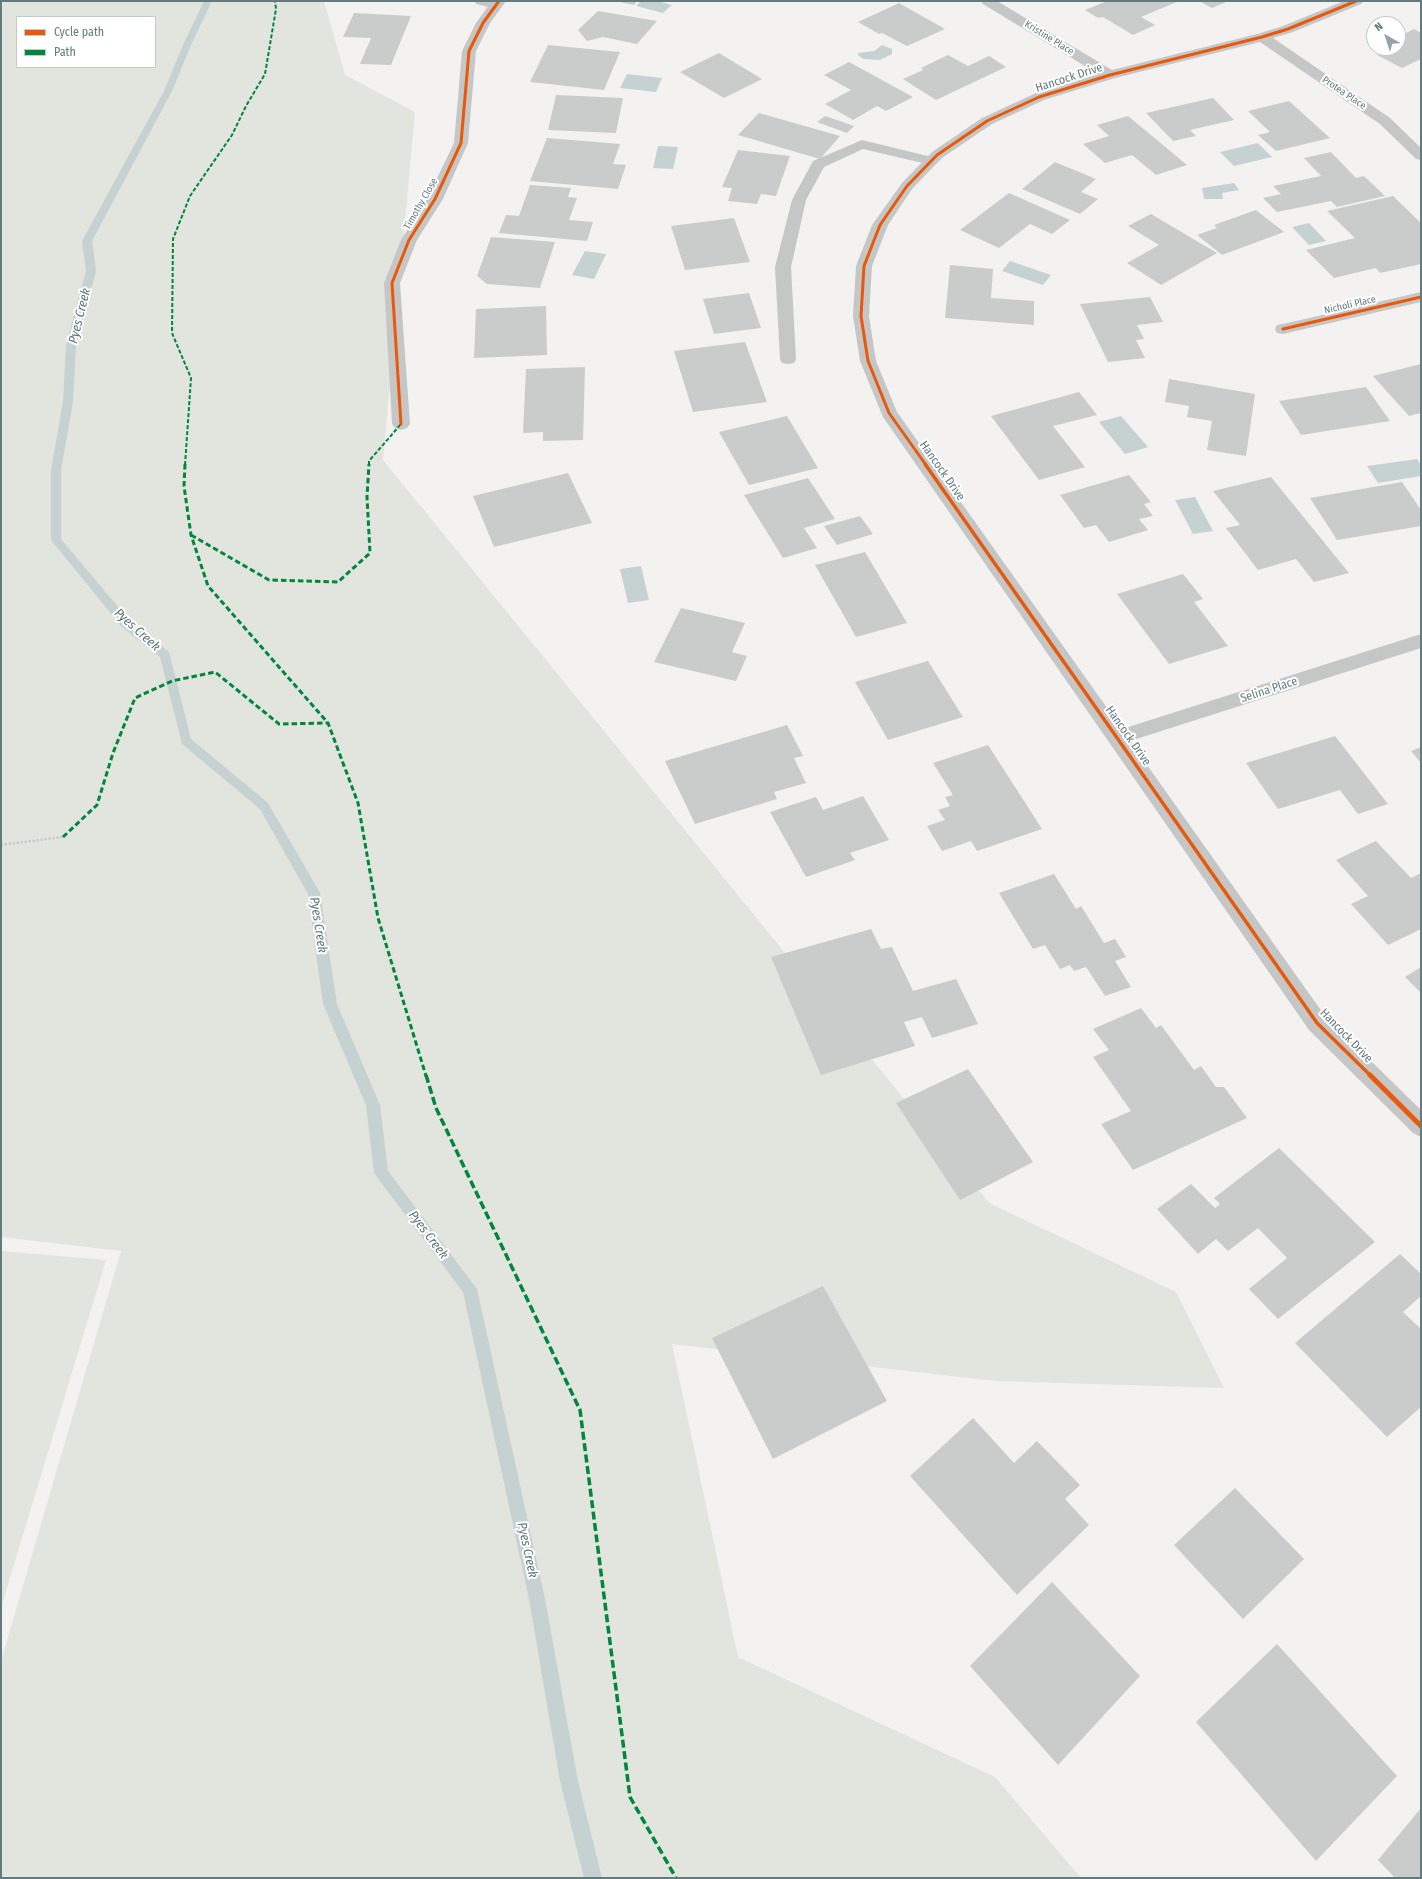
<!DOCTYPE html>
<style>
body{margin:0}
#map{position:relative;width:1422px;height:1879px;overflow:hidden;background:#f3f2f1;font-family:"Fira Sans Condensed",sans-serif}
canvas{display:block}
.frame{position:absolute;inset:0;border:2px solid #637a81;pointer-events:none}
.legend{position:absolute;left:16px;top:16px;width:140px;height:52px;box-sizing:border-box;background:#fff;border:1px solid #c1cacd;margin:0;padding:5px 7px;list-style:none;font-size:12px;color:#637a81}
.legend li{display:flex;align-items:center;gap:8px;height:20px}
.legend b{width:20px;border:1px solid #c1cacd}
.north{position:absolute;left:1366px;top:16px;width:40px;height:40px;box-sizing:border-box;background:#fff;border:1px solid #c1cacd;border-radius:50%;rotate:321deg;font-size:11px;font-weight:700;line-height:16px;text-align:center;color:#637a81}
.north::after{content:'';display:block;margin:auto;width:14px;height:18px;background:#95a4a8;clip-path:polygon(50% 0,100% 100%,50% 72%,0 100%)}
</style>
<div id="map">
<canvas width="1422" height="1879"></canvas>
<div class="frame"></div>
<ul class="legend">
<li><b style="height:5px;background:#e8590c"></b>Cycle path</li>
<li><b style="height:5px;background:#00873e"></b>Path</li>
</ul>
<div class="north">N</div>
</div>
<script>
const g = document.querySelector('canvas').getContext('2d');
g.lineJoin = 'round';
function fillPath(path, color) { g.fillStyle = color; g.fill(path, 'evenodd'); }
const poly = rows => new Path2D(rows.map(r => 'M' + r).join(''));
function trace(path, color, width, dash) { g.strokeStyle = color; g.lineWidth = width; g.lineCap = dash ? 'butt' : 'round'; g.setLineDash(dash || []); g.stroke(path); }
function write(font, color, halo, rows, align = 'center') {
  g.font = font + ' "Fira Sans Condensed",sans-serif'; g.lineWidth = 4; g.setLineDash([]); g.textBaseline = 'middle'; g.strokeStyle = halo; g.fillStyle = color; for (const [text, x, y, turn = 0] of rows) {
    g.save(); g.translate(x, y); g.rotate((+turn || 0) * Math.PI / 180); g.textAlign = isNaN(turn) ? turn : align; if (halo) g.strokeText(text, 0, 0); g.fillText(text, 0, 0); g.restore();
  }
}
fillPath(poly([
 [1,1,324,1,345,75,415,112,383,460,989,1203,1176,1292,1224,1388,995,1381,672,1344,738,1657,995,1777,1081,1878,1,1878,1,1661,121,1251,1,1237],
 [17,17,155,17,155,67,17,67],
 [1,1251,106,1260,1,1608]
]), '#e2e4de');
fillPath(poly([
 [641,1,657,1,672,5,663,13,636,6],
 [882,45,892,49,892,54,880,60,863,59,858,55,858,53,874,51],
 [627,74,662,78,656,92,620,88],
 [1258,143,1272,157,1234,166,1220,152],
 [658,146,678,147,673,169,653,168],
 [1234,183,1239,190,1222,193,1223,199,1204,199,1202,188],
 [1309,223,1326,241,1309,245,1292,227],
 [585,251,606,254,594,279,572,275],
 [1010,261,1051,275,1043,285,1002,271],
 [1121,416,1148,447,1125,454,1099,422],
 [1417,459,1421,465,1421,476,1378,483,1367,466],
 [1195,497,1213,531,1193,534,1175,500],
 [641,566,649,600,628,603,620,569]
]), '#c6d2d2');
fillPath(poly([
 [204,1,212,1,191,45,172,91,92,241,96,271,76,345,73,402,61,470,61,539,129,620,169,652,191,739,268,803,320,893,337,1004,380,1105,388,1171,477,1289,545,1599,578,1781,602,1878,584,1878,560,1781,529,1599,463,1292,374,1173,366,1105,323,1004,308,894,260,809,182,744,160,657,121,626,51,540,51,470,63,402,66,345,86,271,82,241,164,91,183,45,204,1]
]), '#c6d2d2');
fillPath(poly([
 [615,1,637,1,634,5],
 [1107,1,1179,1,1141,17,1155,25,1133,35,1103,17,1098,18,1085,10],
 [1199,1,1229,1,1212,8],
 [899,3,945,29,907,46,882,33,879,34,858,22],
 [598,11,657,21,637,44,603,37,587,41,578,30],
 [354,13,411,16,391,65,360,64,371,38,343,37],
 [1414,29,1421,33,1421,59,1402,68,1377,55,1391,48,1398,48,1398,45,1402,43,1398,40,1398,37],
 [548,45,620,52,604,90,530,82],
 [719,53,762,79,724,98,680,72],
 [948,55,968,66,989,56,1006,67,936,100,903,79,923,70,921,68],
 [849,62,913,97,886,111,877,106,853,120,825,104,851,90,824,75],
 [556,95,623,98,616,133,548,130],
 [1213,98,1234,120,1190,130,1196,136,1173,141,1146,113],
 [1289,101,1330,138,1276,151,1258,135,1270,132,1248,111],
 [759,113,840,136,820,159,738,135],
 [825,116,854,126,847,133,817,122],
 [1128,116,1187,165,1156,175,1132,155,1105,163,1083,144,1109,136,1097,125],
 [547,138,620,144,613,164,626,165,618,189,530,181],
 [738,150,790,156,776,196,761,194,757,204,728,201,732,188,722,187],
 [1331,152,1356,178,1364,176,1385,196,1337,207,1331,201,1277,212,1263,198,1281,194,1273,186,1321,176,1304,158],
 [1055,162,1096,179,1081,192,1098,199,1080,214,1022,189],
 [530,185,571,188,568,197,577,198,569,220,593,222,587,241,499,233,506,215,519,216],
 [1009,193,1070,220,1052,234,1030,224,999,248,960,230],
 [1393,196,1421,223,1421,264,1380,273,1376,268,1334,278,1306,250,1355,238,1327,211],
 [1256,210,1284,232,1222,255,1197,235,1217,228,1214,225],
 [1151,214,1217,253,1161,285,1127,263,1159,245,1128,226],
 [734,218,750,262,685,270,671,226],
 [491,237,555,242,540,288,487,284,477,276],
 [950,265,993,269,991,298,1034,301,1034,325,945,318],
 [749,293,761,328,714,334,703,299],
 [1150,297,1163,322,1137,325,1144,339,1136,340,1145,358,1108,362,1080,304],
 [546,306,547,355,474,358,476,309],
 [745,342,767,402,693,412,674,351],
 [1421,364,1421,413,1409,416,1373,376],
 [585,367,583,440,543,441,543,432,523,433,526,369],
 [1169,379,1255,394,1246,456,1207,450,1212,421,1187,417,1189,406,1165,402],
 [1366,387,1390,421,1301,435,1279,401],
 [1079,392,1097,415,1053,426,1085,467,1039,480,991,416],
 [787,416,818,468,749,485,719,432],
 [568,473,592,523,494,547,473,496],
 [1129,475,1151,502,1144,504,1153,516,1139,519,1148,530,1109,542,1096,525,1084,528,1060,495],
 [1271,477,1349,573,1314,582,1296,559,1258,570,1226,528,1240,525,1213,491],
 [808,478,835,519,804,528,817,548,783,558,744,495],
 [1402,482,1421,510,1421,526,1337,540,1310,498],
 [860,516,873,534,837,545,824,526],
 [865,552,907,623,856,637,815,565],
 [1183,574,1203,599,1194,602,1228,646,1169,664,1117,594],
 [681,608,745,623,732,652,747,656,736,681,654,662],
 [928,661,963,717,888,740,855,682],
 [787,725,803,756,794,758,806,783,774,792,777,799,695,824,665,761],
 [1335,736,1388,804,1358,814,1340,790,1278,809,1246,763],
 [988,745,1042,829,977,851,971,841,942,851,927,826,945,820,938,810,950,806,945,797,953,795,933,763],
 [1421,747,1421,763,1411,751],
 [863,796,889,840,850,853,855,860,806,877,770,812,816,797,823,810],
 [1376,841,1411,878,1421,873,1421,929,1388,945,1351,904,1368,896,1336,860],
 [1054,874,1076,909,1081,906,1104,943,1115,939,1126,957,1115,961,1131,987,1105,996,1086,967,1074,971,1070,965,1060,969,1045,945,1033,949,999,893],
 [871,929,881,949,892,947,913,991,956,979,978,1024,932,1038,922,1017,904,1022,915,1046,821,1075,771,957],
 [1421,967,1421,993,1405,977],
 [1141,1008,1156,1028,1161,1025,1194,1070,1201,1066,1216,1087,1224,1087,1247,1118,1133,1170,1101,1124,1131,1111,1093,1057,1109,1050,1093,1029],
 [968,1069,1033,1162,960,1200,896,1103],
 [1279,1148,1375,1242,1278,1319,1249,1289,1287,1258,1258,1228,1228,1251,1216,1239,1198,1254,1157,1209,1191,1184,1215,1208,1220,1204,1214,1198],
 [1400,1254,1421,1274,1421,1296,1403,1312,1421,1329,1421,1407,1387,1437,1295,1343],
 [823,1286,887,1401,773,1459,712,1338],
 [973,1418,1014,1463,1037,1441,1080,1485,1065,1499,1089,1525,1017,1595,910,1476],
 [1235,1488,1304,1559,1243,1619,1174,1545],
 [1052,1582,1140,1676,1058,1765,970,1666],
 [1277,1644,1397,1776,1316,1861,1196,1722],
 [1421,1808,1421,1878,1395,1878,1378,1860]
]), '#cacccb');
trace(poly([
 [1,845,63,837]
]), '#c3c5c6', 2.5, [2, 2]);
fillPath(poly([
 [475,1,496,1,501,2,502,5,501,8,496,9,476,4,475,1],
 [862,140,936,158,938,161,936,164,931,165,863,149,824,167,806,200,791,267,796,359,794,363,788,364,782,363,780,359,775,267,792,200,813,161,862,140]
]), '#c5c7c7');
fillPath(poly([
 [492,1,506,1,490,23,476,51,468,143,443,199,417,240,400,283,410,424,407,428,401,430,395,428,392,424,384,283,401,240,427,199,454,143,462,51,476,23,492,1],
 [981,1,997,1,1112,70,1257,34,1283,26,1344,1,1363,1,1361,4,1293,32,1273,38,1390,118,1421,148,1421,160,1416,159,1380,124,1260,42,1115,78,1044,100,992,124,942,158,912,189,888,225,872,266,869,316,876,361,897,412,1122,729,1421,634,1421,648,1130,741,1325,1016,1421,1110,1421,1137,1413,1133,1309,1030,883,417,860,361,853,316,856,266,872,225,902,183,932,152,982,118,1034,94,1098,74,983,4,981,1],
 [1421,292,1421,302,1283,334,1277,333,1275,329,1277,325,1283,324,1421,292]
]), '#c5c7c7');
trace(poly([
 [185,465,191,378,172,333,173,239,190,196,232,135,246,106,265,74,276,9,275,1],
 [369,465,369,461,401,424]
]), '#00873e', 2, [4, 2]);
trace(poly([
 [185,464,184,486,191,535,208,586,328,723,358,803,378,918,426,1076],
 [191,535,269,580,338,582,370,553,367,497,369,464],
 [63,837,97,805,113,753,135,698,172,681,215,672,279,724,328,723]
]), '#00873e', 3, [5.5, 3]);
trace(poly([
 [426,1075,436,1108,580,1410,630,1797,676,1878]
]), '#00873e', 3.5, [8, 3.5]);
trace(poly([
 [1283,329,1421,297],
 [401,424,392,283,409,240,435,199,461,143,469,51,483,23,499,1],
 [926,465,889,413,868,361,861,316,864,266,880,225,907,186,937,155,987,121,1039,97,1110,75,1262,37,1288,29,1356,1]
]), '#e8590c', 3);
trace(poly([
 [925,464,1317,1023,1371,1076]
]), '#e8590c', 3.5);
trace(poly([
 [1370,1075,1421,1126]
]), '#e8590c', 5);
write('10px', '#637a81', '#fff', [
 ["Kristine Place",1049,38,32],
 ["Protea Place",1344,93,34],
 ["Timothy Close",421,204,-60],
 ["Nicholi Place",1350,305,-13]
]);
write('12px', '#637a81', '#fff', [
 ["Hancock Drive",1069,78,-18],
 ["Hancock Drive",942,471,55],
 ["Selina Place",1269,690,-18],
 ["Hancock Drive",1128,736,55],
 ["Hancock Drive",1346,1036,46]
]);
write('italic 13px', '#597678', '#fff', [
 ["Pyes Creek",80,316,-76],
 ["Pyes Creek",137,630,42],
 ["Pyes Creek",318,925,81],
 ["Pyes Creek",428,1235,53],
 ["Pyes Creek",527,1550,78]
]);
</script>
